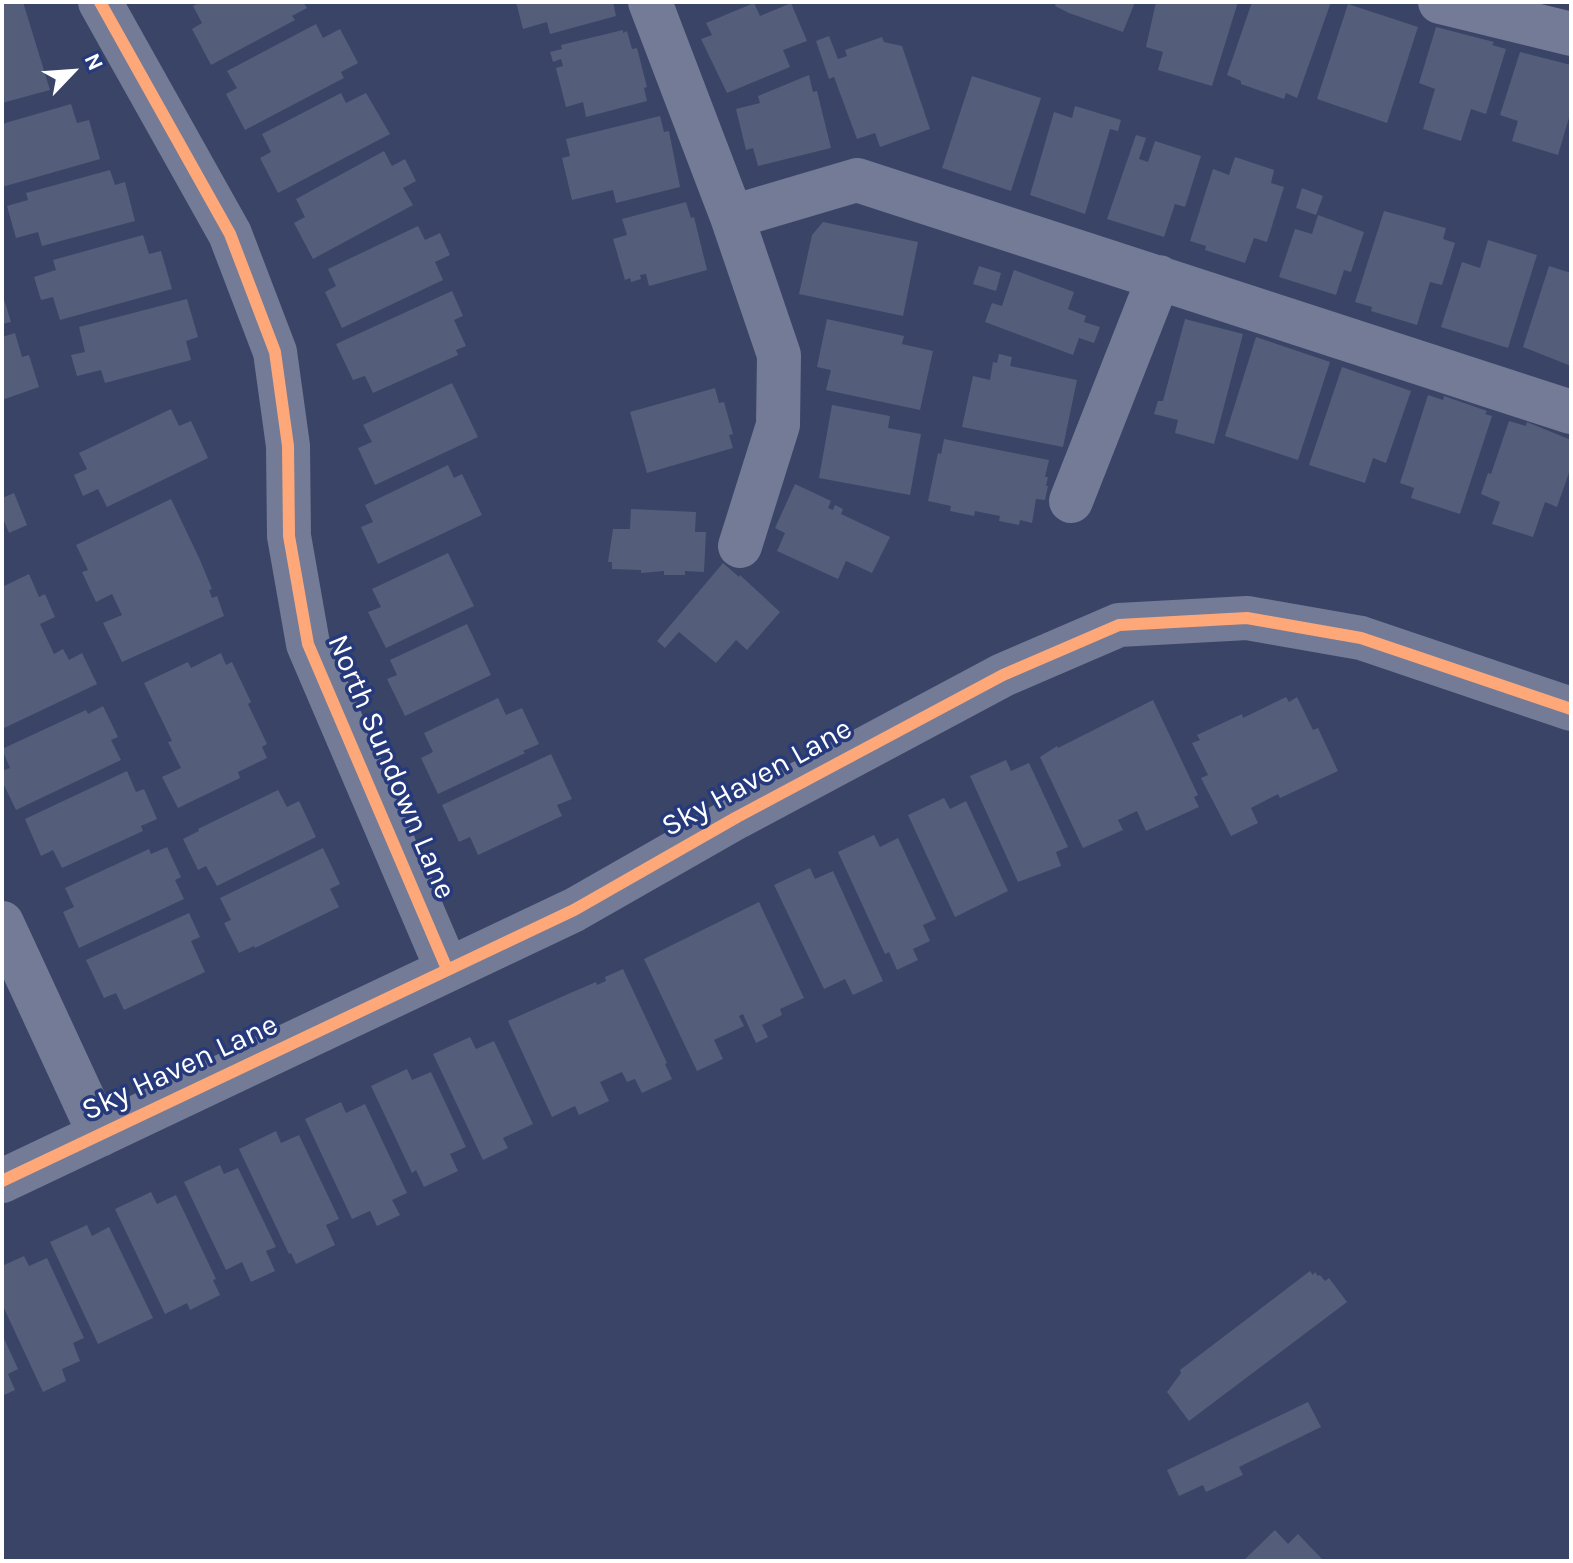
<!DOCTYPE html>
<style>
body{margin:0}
#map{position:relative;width:1573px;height:1563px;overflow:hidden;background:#3a4467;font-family:Karla,sans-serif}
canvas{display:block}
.frame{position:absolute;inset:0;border:4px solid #fff;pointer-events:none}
.north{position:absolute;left:32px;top:32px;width:80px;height:80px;-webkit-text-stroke:6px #26397b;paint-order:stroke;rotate:65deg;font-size:22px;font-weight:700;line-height:32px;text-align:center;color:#fff}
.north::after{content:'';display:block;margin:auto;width:28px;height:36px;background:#fff;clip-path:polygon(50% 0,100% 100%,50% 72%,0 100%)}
</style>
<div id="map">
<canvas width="1573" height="1563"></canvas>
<div class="frame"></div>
<div class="north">N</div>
</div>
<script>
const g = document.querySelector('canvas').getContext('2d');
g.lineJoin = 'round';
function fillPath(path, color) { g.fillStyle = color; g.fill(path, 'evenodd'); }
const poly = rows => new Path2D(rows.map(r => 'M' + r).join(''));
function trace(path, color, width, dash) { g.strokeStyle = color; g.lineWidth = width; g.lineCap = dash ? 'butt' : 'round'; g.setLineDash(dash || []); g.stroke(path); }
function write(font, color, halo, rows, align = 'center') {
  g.font = font + ' Karla,sans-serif'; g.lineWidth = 7; g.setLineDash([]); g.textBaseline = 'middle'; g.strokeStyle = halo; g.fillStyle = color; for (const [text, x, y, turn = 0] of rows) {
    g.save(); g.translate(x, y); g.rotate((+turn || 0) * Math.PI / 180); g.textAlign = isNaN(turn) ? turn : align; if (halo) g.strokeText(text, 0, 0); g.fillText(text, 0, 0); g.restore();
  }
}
fillPath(poly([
 [2,2,23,2,50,90,2,103],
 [201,2,303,2,307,8,292,16,295,20,211,65,192,29,202,23,193,6],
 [516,2,613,2,616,16,550,34,547,22,523,29],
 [1056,2,1135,2,1123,32,1069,13,1055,6],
 [1156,2,1238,2,1212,86,1158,70,1163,52,1146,47],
 [1252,2,1331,2,1297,98,1286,93,1284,99,1241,84,1241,81,1227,75],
 [754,3,760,16,791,3,807,41,783,50,790,67,727,93,701,39,712,35,706,23],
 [1348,4,1418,27,1387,123,1317,99],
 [316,24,323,38,340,29,358,63,341,72,344,78,245,130,226,94,237,88,227,71],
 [1436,27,1494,42,1492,45,1506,49,1486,114,1471,109,1461,141,1423,129,1435,89,1419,83],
 [623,30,623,33,627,31,632,49,637,48,647,87,644,88,647,101,586,117,583,102,566,107,556,68,563,66,561,59,553,62,550,52,562,49,561,45],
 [829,36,838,59,847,56,845,50,882,37,884,42,902,46,930,129,880,147,875,133,857,139,834,77,829,79,816,41],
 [1520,52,1571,65,1571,111,1558,155,1512,141,1518,121,1500,115],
 [809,75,813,92,817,91,831,148,758,166,753,148,746,150,736,109,760,103,758,96],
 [972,76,1041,98,1011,191,942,168],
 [341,93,346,103,366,93,390,134,278,193,260,158,271,152,262,134],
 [71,104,77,123,89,120,100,159,2,187,2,124],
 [1075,106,1121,120,1118,131,1110,129,1085,214,1030,195,1054,112,1072,118],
 [660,116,664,132,669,131,680,187,616,203,613,190,572,200,562,158,570,156,566,139],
 [1136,135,1146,138,1139,159,1148,162,1155,141,1201,156,1185,207,1175,204,1164,237,1107,219],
 [384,151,392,166,405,159,416,181,403,188,413,205,313,259,294,223,305,217,296,199],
 [1235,157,1274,170,1271,183,1284,187,1267,242,1254,238,1245,263,1205,250,1206,246,1190,241,1213,169,1229,175],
 [110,170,115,185,125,182,135,221,42,246,38,232,16,238,7,206,28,200,26,193],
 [1302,188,1323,196,1316,215,1296,208],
 [686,202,691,218,694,217,707,270,649,286,646,274,640,275,641,279,631,282,630,278,625,280,613,239,627,235,622,219],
 [1384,211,1446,228,1443,239,1455,243,1442,285,1430,282,1417,325,1371,311,1372,307,1355,302],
 [1318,215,1364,232,1351,272,1344,270,1336,295,1279,277,1295,229,1312,234],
 [823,222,918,242,903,316,799,294,812,235],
 [418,226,425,240,440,233,450,255,435,262,443,280,342,328,325,292,336,286,328,269],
 [143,235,149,254,161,251,172,289,60,320,53,297,41,300,34,277,56,270,53,260],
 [1488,240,1537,255,1508,348,1441,327,1462,262,1480,268],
 [979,266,1001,273,996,291,973,284],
 [1549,266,1571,273,1571,366,1523,347],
 [1014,270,1074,292,1068,309,1086,316,1084,322,1100,327,1094,343,1079,338,1073,355,985,322,992,303,1002,306],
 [452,291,463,316,454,320,466,346,456,350,458,355,373,393,365,376,353,380,336,344],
 [2,293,11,322,2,324],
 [187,299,198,337,186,341,191,360,105,383,101,370,77,376,71,355,85,352,79,327],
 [827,319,904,336,902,344,933,351,920,410,826,390,831,370,817,367],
 [1185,319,1243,334,1214,444,1175,433,1178,420,1154,414,1158,401,1163,401],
 [15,333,22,357,29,355,39,387,2,400,2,337],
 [1256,337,1330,362,1298,460,1225,436],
 [999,354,1012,357,1010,366,1077,380,1063,447,962,427,973,376,990,380,993,362,997,363],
 [1342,367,1411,391,1386,463,1373,458,1365,483,1309,465],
 [452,383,478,437,375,485,358,448,372,442,363,425],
 [715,388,719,403,724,402,733,434,729,435,733,448,647,473,630,412],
 [1428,395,1443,400,1444,396,1487,411,1485,414,1492,416,1460,514,1411,498,1414,488,1400,483],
 [832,405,890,416,888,428,921,434,910,495,819,478],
 [171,409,179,426,191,421,208,458,107,507,98,489,83,496,74,475,87,469,79,453],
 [1509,421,1526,426,1527,422,1571,440,1571,467,1557,507,1545,502,1533,537,1492,524,1500,502,1481,494,1488,473,1491,474],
 [944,439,1049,460,1045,477,1048,477,1046,486,1048,486,1045,500,1036,499,1032,523,1020,520,1019,525,999,521,1000,516,975,511,974,516,950,511,951,506,928,501,938,453,941,454],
 [448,465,454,478,462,474,482,515,378,564,361,527,373,522,365,505],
 [795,484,831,501,828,508,833,510,835,505,843,509,841,514,890,537,872,573,846,561,838,579,777,551,785,533,775,528],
 [14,493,27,525,9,533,2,516,2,498],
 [171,499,200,560,212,589,209,590,212,598,217,596,224,616,122,662,103,623,122,615,112,594,96,602,82,572,88,570,76,545],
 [631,509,696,512,695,532,706,532,704,572,685,571,685,575,664,575,664,571,641,573,641,570,612,569,612,562,608,562,613,529,630,529],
 [448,553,474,606,386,648,368,612,381,607,372,589],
 [723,563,739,577,740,575,780,612,747,650,736,640,716,663,679,632,665,648,657,641],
 [29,574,39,597,45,594,55,617,40,624,54,654,63,649,69,660,82,653,97,684,2,729,2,587],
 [467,624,491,675,405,716,387,679,397,675,390,660],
 [221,653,226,665,232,662,251,702,248,704,267,744,262,747,267,758,238,772,240,778,178,808,162,777,181,768,168,742,172,741,144,683,188,662,191,668],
 [1286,697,1289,702,1297,697,1313,730,1318,728,1338,771,1280,798,1278,794,1251,808,1258,823,1231,836,1201,778,1208,775,1192,743,1200,740,1197,735,1242,714,1243,718],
 [498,698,506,715,522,708,539,744,523,751,525,753,438,794,421,758,433,752,424,733],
 [1153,700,1198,795,1194,797,1199,807,1146,831,1137,811,1118,820,1123,830,1083,848,1040,757,1057,746,1058,748],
 [103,706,118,737,111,740,121,760,16,810,2,781,2,771,10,768,2,749,86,710,88,714],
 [551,754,572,799,557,805,562,816,478,855,470,837,459,842,442,805],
 [1006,760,1011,771,1029,763,1068,847,1056,852,1061,866,1018,882,970,776],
 [127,771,136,792,144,789,157,819,141,826,143,831,62,868,53,850,41,856,25,819],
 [278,790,287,807,299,801,316,837,217,886,206,866,198,870,183,839,199,831,198,829],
 [944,798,950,809,966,801,1008,891,955,917,908,815],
 [874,835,880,847,898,838,936,919,923,925,930,941,913,949,918,960,897,970,889,952,885,954,838,852],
 [167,847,181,877,175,880,184,899,79,948,63,912,74,907,65,888,149,849,151,854],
 [323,848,340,884,330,889,339,907,255,948,254,946,239,953,224,923,231,920,220,898],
 [810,868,815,879,833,871,883,981,853,995,845,979,824,989,774,885],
 [759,902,804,998,780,1009,782,1015,762,1025,768,1037,756,1043,743,1014,739,1016,744,1026,714,1040,723,1059,697,1071,644,959],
 [189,913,200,937,191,941,205,972,124,1010,116,993,104,998,86,960],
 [623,969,667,1063,665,1064,672,1079,642,1093,635,1079,627,1082,622,1072,600,1082,609,1101,579,1115,575,1106,552,1117,508,1021,568,994,596,982,597,985,606,981,605,977],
 [470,1037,476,1049,494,1041,533,1124,503,1138,508,1148,483,1160,433,1054],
 [407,1069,412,1080,431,1072,466,1147,450,1154,458,1171,424,1187,416,1170,412,1173,371,1086],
 [341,1102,346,1113,365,1104,407,1193,392,1200,400,1215,377,1226,370,1211,352,1219,305,1119],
 [276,1131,281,1143,299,1135,339,1219,326,1225,335,1245,296,1264,291,1253,289,1254,239,1149],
 [220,1165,224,1174,238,1168,276,1247,266,1251,275,1271,251,1282,242,1262,226,1270,184,1182],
 [151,1192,157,1204,176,1195,216,1279,213,1280,220,1295,190,1310,187,1303,165,1314,115,1209],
 [87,1225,92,1236,109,1227,153,1318,98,1344,50,1242],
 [24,1256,29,1266,47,1258,84,1338,73,1343,80,1361,62,1369,66,1381,43,1392,2,1304,2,1266],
 [1310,1271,1313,1275,1315,1272,1318,1276,1320,1275,1325,1281,1329,1278,1347,1302,1189,1421,1167,1392,1181,1373,1180,1370],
 [2,1334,18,1369,8,1374,15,1390,2,1396],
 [1308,1402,1321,1427,1239,1467,1243,1475,1206,1492,1203,1485,1179,1496,1167,1470],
 [1275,1530,1288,1544,1298,1534,1324,1561,1243,1561]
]), '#545d79');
trace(poly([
 [100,2,230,234,275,352,288,446,289,536,308,644,447,969],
 [650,2,732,217,779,355,778,425,740,546],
 [1440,2,1571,34],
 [732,217,857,180,1571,412],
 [1071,501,1159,277],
 [2,923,100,1135],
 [2,1181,574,910,737,817,1003,675,1119,625,1247,618,1361,638,1571,709]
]), '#747b96', 44);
trace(poly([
 [100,2,230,234,275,352,288,446,289,536,308,644,447,969],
 [2,1181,574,910,737,817,1003,675,1119,625,1247,618,1361,638,1571,709]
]), '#fea87a', 12);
write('30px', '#fff', '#26397b', [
 ["North Sundown Lane",391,767,67],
 ["Sky Haven Lane",757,778,-29],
 ["Sky Haven Lane",180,1068,-25]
]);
</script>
